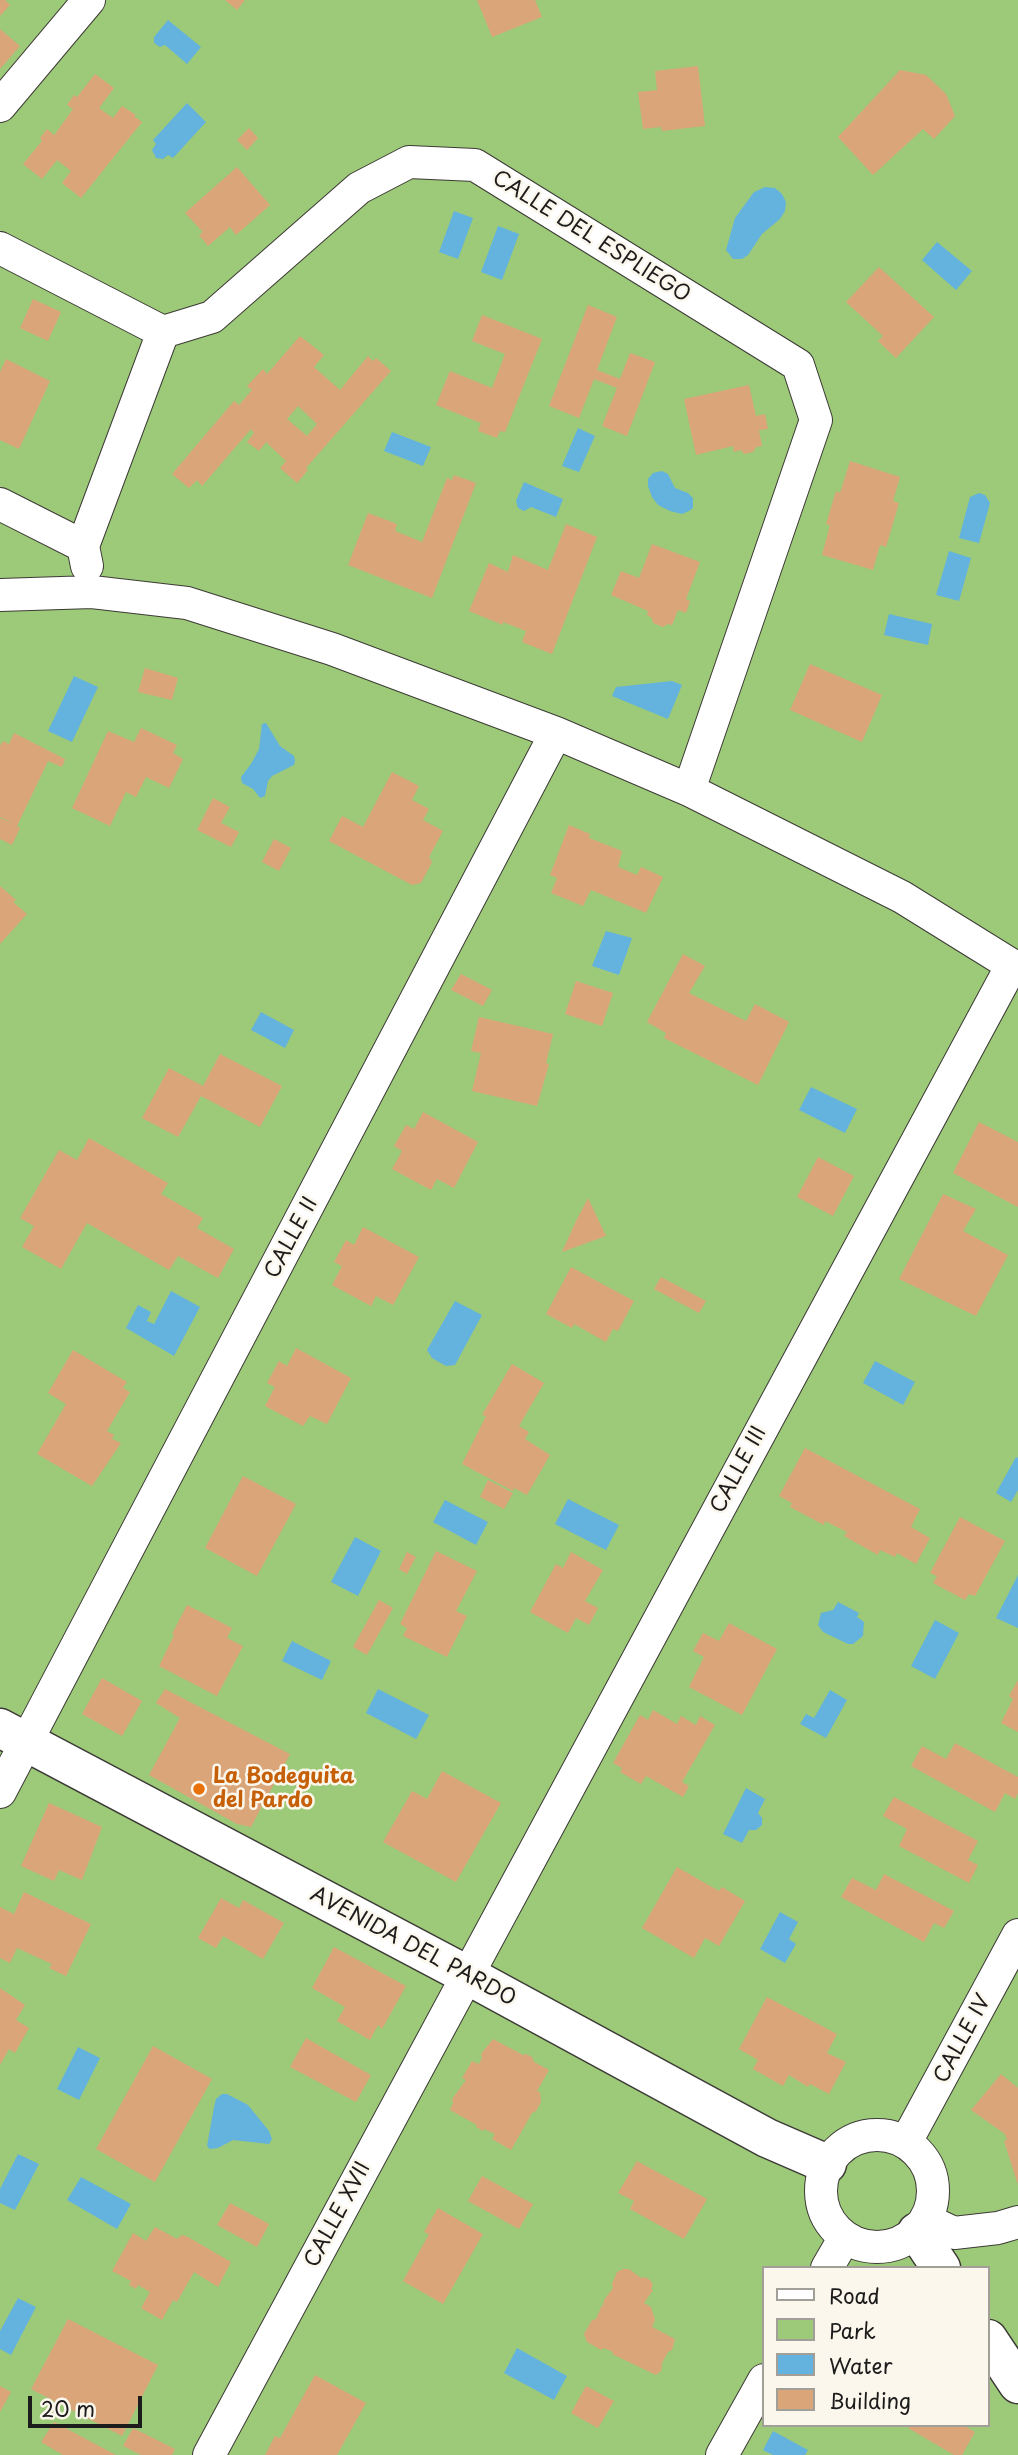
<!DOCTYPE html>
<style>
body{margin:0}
#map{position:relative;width:1018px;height:2455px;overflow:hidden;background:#efe5c8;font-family:"Playpen Sans",sans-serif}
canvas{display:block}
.legend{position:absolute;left:762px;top:2266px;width:228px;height:161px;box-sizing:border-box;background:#fbf7ec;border:2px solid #a29f99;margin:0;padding:9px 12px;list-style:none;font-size:21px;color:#1c1c1c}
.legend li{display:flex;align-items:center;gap:14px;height:35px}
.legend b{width:35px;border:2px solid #a29f99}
.scale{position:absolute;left:28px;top:2396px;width:114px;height:32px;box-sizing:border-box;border:4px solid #1c1c1c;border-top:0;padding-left:9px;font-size:21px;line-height:24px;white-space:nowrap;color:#1c1c1c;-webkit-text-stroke:5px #fbf7ec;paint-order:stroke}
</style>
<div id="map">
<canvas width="1018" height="2455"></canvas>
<ul class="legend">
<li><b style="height:9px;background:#fff"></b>Road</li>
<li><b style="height:19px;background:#9dca78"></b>Park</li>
<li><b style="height:19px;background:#63b3de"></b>Water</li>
<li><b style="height:19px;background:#dba57a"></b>Building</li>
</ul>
<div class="scale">20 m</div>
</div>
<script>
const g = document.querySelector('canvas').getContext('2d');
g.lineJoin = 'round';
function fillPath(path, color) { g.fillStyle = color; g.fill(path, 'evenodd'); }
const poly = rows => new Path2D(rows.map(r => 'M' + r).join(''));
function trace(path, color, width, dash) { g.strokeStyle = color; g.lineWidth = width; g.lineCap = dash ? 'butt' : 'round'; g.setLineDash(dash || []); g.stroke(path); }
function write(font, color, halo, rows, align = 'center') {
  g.font = font + ' "Playpen Sans",sans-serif'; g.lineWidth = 5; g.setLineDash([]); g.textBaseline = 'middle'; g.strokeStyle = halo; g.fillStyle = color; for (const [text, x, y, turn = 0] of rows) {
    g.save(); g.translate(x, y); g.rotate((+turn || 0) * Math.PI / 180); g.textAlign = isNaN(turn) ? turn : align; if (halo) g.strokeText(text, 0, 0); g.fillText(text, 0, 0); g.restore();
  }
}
fillPath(poly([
 [0,0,1018,0,1018,2455,0,2455],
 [764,2268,988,2268,988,2425,764,2425]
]), '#9dca78');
fillPath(poly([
 [168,20,201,47,187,64,165,45,160,47,154,43,154,37],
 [187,103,206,122,173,158,168,155,163,159,156,158,152,150,156,144,153,140],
 [765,187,775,188,782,194,786,202,785,211,780,219,762,234,748,255,742,259,733,259,726,250,735,218,754,192],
 [454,211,473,218,458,259,439,252],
 [498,226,519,234,502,280,481,272],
 [937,242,972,271,956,290,922,260],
 [578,428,595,436,579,472,562,466],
 [392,432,431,447,423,466,384,451],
 [662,471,668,474,675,488,688,493,693,498,693,508,689,511,682,514,670,511,658,505,652,497,648,486,648,479,653,473],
 [524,482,563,499,556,517,531,507,524,511,518,508,516,501],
 [979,493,985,495,990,503,979,543,959,538,970,497],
 [949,551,971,558,959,601,936,595],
 [889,614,932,624,928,645,884,635],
 [74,676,98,687,72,742,48,731],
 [672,681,682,685,668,719,612,696,616,687],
 [266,723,280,746,294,756,295,761,294,765,272,776,268,781,265,796,260,798,253,789,242,783,241,777,251,764,259,749,262,724],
 [606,931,632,938,619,975,592,966],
 [261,1012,294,1030,285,1048,251,1030],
 [811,1087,857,1109,845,1133,799,1110],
 [171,1291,200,1307,174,1356,126,1328,138,1305,151,1312,147,1321,154,1324],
 [455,1301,482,1315,455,1365,446,1366,432,1358,427,1350],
 [875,1361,915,1382,903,1405,863,1383],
 [1016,1457,1018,1458,1018,1490,1011,1502,996,1493],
 [568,1499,619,1525,606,1550,555,1524],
 [445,1500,488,1522,476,1545,433,1522],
 [355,1537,381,1551,358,1596,331,1582],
 [1018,1575,1018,1628,996,1618],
 [838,1602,859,1613,857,1617,864,1622,863,1636,853,1644,848,1644,823,1632,818,1625,821,1613,833,1610],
 [935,1620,959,1633,935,1679,911,1666],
 [292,1641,331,1661,322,1680,282,1661],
 [378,1689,429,1715,416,1739,366,1713],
 [830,1690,847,1700,826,1738,800,1724,806,1714,814,1718],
 [746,1788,765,1799,758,1813,762,1818,762,1825,756,1830,749,1830,742,1843,723,1834],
 [780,1912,798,1922,789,1939,796,1944,785,1963,760,1949],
 [78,2047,100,2058,79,2100,57,2089],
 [222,2094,227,2094,248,2105,269,2131,272,2139,269,2144,233,2140,218,2148,210,2149,207,2146,214,2107,216,2099],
 [18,2154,39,2164,15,2210,0,2203,0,2189],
 [81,2177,131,2204,117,2229,67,2200],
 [18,2298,36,2307,11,2355,0,2349,0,2331],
 [517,2348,567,2376,554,2400,504,2373],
 [773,2431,808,2450,805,2455,773,2455,763,2450]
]), '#63b3de');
fillPath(poly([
 [0,0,5,0,10,5,0,16],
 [225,0,245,0,237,10],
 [477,0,535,0,542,17,492,37],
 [0,29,20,46,0,69],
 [698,66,705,126,662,131,661,127,643,129,638,92,657,90,655,71],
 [900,70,926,75,946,94,955,116,934,139,923,129,873,175,838,137],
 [95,74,114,88,99,108,113,118,122,106,136,115,134,116,142,122,81,198,62,183,71,171,57,160,42,179,23,164,42,141,40,138,47,129,54,135,55,134,73,109,67,105,74,95,77,97],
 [249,128,258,138,247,150,237,140],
 [237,167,270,205,236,235,230,227,208,246,199,235,203,232,185,213],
 [879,267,934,317,896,358,878,341,883,336,846,302],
 [33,299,61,312,48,341,20,328],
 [588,305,617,317,597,370,620,379,630,353,655,362,627,436,602,426,617,388,594,379,579,418,549,406],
 [482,315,542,339,505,432,500,431,497,438,478,431,481,423,436,405,450,371,492,388,505,354,472,341],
 [300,336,324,355,314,367,340,390,368,356,373,361,376,358,391,371,306,468,308,470,297,483,280,468,286,461,266,442,259,451,247,442,254,433,251,429,202,486,197,480,189,488,172,474,234,401,239,405,252,390,247,386,263,369,267,374],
 [298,406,317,424,307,436,287,419],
 [6,359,50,381,19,449,0,440,0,372],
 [749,385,756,416,765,414,768,429,759,430,762,446,756,447,753,452,744,454,741,450,734,452,733,446,696,455,684,399],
 [850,461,900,477,893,501,899,503,886,547,880,545,873,570,822,555,830,525,826,524,836,491,840,493],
 [454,475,476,483,432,598,348,565,368,513,397,524,395,531,422,542,447,478,452,480],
 [566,524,597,537,552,654,522,642,526,631,503,622,503,625,469,611,489,563,508,572,513,555,548,570],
 [652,544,700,562,686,599,690,601,686,613,678,610,672,625,668,624,663,627,653,623,652,618,647,615,648,611,611,595,621,571,639,578],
 [810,664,882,695,862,742,790,710],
 [145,668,178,678,172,700,138,692],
 [141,728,177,745,173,753,183,759,169,788,146,777,136,797,126,792,110,826,72,808,108,731,134,742],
 [14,733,65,759,62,767,48,761,17,826,20,828,12,845,0,839,0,818,15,824,0,817,0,746,3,741,9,744],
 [392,772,419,786,412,800,429,809,423,820,443,831,429,857,432,862,421,883,412,885,329,841,342,816,363,827],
 [213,798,230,807,221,823,239,832,231,847,197,830],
 [569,825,590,834,589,838,622,851,618,867,637,875,641,867,663,877,646,913,591,890,583,906,551,893,557,878,550,875],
 [274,839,291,848,279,871,262,862],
 [0,886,16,900,13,902,27,914,0,944],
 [683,954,705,966,689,993,746,1021,755,1004,789,1022,758,1085,664,1038,666,1033,647,1022],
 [461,974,492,990,483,1006,451,990],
 [576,981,613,993,602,1026,565,1014],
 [479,1017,553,1034,546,1063,549,1064,537,1106,472,1091,481,1053,471,1051],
 [220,1054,282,1086,260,1127,201,1096,178,1137,142,1118,169,1068,203,1086],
 [423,1112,478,1142,454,1188,437,1179,431,1190,392,1169,402,1151,394,1146,406,1125,414,1129],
 [979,1122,1018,1142,1018,1207,953,1173],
 [89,1138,168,1183,161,1194,203,1218,197,1228,234,1249,218,1278,178,1256,169,1270,87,1223,61,1269,22,1247,34,1226,20,1218,59,1150,77,1160],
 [818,1157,854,1176,833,1216,797,1197],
 [943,1194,976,1209,963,1231,1008,1255,976,1316,899,1279],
 [588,1198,606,1236,562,1252,576,1221],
 [363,1227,419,1257,393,1305,376,1296,371,1306,332,1285,342,1266,334,1262,346,1240,354,1245],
 [571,1267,634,1301,618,1331,613,1329,606,1342,574,1324,572,1328,546,1314],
 [661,1277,706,1301,699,1313,654,1289],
 [296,1348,351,1378,327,1424,310,1416,303,1426,265,1406,275,1387,267,1383,279,1361,287,1366],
 [73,1350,127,1382,123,1388,130,1392,107,1431,114,1435,112,1439,121,1443,92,1486,37,1454,66,1404,48,1393],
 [512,1364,544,1383,519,1426,529,1432,525,1439,550,1455,527,1495,514,1488,513,1491,462,1464,486,1416,482,1415],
 [805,1448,920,1509,911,1527,930,1538,916,1564,897,1553,895,1557,880,1550,878,1555,844,1536,847,1532,825,1521,824,1525,790,1507,792,1503,779,1496],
 [243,1476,296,1504,257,1576,205,1548],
 [488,1480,513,1493,504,1509,480,1497],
 [960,1517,1005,1541,975,1596,969,1594,965,1600,933,1583,937,1576,930,1573],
 [436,1551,477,1571,456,1611,467,1616,447,1657,403,1636,407,1628,400,1624],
 [407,1552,416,1557,407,1574,399,1569],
 [571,1552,603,1570,585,1601,598,1608,589,1625,576,1618,568,1633,530,1612,556,1564,563,1568],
 [379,1600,393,1608,367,1655,353,1647],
 [187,1605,232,1628,227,1638,243,1646,217,1696,159,1666,174,1635,172,1634],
 [729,1623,777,1649,742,1715,689,1687,704,1657,693,1651,703,1633,719,1641],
 [102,1678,142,1701,122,1736,82,1714],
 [1018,1680,1018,1732,1001,1723,1013,1699,1009,1696],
 [165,1689,290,1754,251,1827,237,1824,149,1775,180,1718,156,1703],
 [653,1710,677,1724,681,1716,696,1725,700,1716,715,1725,682,1782,689,1786,683,1797,646,1776,641,1784,620,1772,622,1768,613,1763,640,1715,648,1720],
 [955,1743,1018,1777,1018,1793,1015,1799,1005,1793,995,1812,911,1766,922,1746,946,1759],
 [442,1771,501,1803,456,1882,383,1842,412,1791,427,1799],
 [894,1797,978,1841,968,1860,978,1865,969,1883,899,1846,907,1829,883,1816],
 [49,1803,102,1827,82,1880,59,1870,54,1881,21,1866],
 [677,1867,719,1891,722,1887,745,1901,719,1946,705,1938,694,1958,642,1928],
 [884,1874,954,1911,944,1928,934,1923,924,1942,841,1897,852,1878,876,1890],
 [24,1892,91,1924,66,1976,49,1968,52,1964,17,1948,10,1963,0,1958,0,1907,14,1914],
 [221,1898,239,1908,243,1900,284,1923,263,1959,223,1936,216,1948,198,1938],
 [334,1947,406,1986,382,2029,378,2025,370,2040,337,2021,345,2007,312,1988],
 [0,1988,25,2005,16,2020,29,2028,15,2053,9,2049,0,2065],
 [767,1997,837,2034,827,2053,846,2062,829,2094,810,2084,808,2087,789,2075,783,2086,753,2069,758,2060,739,2049],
 [306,2038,371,2075,356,2102,290,2067],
 [493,2039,523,2055,526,2054,532,2057,534,2062,549,2070,537,2091,540,2092,541,2102,536,2111,532,2113,511,2150,492,2139,495,2134,484,2129,483,2131,476,2127,477,2125,450,2110,453,2103,452,2099,466,2080,462,2078,472,2061,479,2064,482,2058,481,2054],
 [153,2046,212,2079,155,2182,96,2149],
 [1001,2074,1018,2088,1018,2185,1004,2141,1007,2140,1005,2134,971,2110],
 [637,2161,707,2199,684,2239,630,2209,634,2201,618,2193],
 [482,2176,533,2204,519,2229,468,2201],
 [230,2203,269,2224,257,2247,217,2225],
 [438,2208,483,2234,443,2304,403,2281,429,2234,424,2232],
 [155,2227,177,2239,182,2235,188,2237,231,2262,218,2287,194,2272,177,2302,173,2300,162,2320,141,2308,150,2292,138,2285,136,2289,129,2285,131,2281,112,2271,133,2233,146,2241],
 [623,2269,629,2269,641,2278,645,2277,650,2280,653,2285,651,2289,653,2290,644,2303,651,2307,655,2320,652,2327,675,2339,672,2350,668,2352,662,2363,661,2371,656,2375,612,2354,613,2352,604,2348,601,2350,587,2342,584,2334,592,2320,596,2319,602,2305,603,2306,604,2300,613,2288,612,2284,617,2272],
 [68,2319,158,2365,122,2436,31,2389],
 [315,2375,366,2403,337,2455,265,2455,275,2436,280,2438],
 [0,2386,11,2392,0,2412],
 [586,2386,614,2401,598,2428,571,2413],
 [54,2422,116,2455,63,2455,41,2442],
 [910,2425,963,2425,975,2432,962,2455,954,2455,908,2428],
 [133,2428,175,2449,172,2455,141,2455,123,2446]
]), '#dba57a');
const minor = poly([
 [0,106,89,0],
 [0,248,163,332],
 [0,504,83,546,87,566],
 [83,546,163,332,212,317,359,188,409,162,475,165,798,365,816,420,689,790],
 [0,595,92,592,187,603,332,649,556,733,689,790,902,897,1018,969],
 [0,1792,556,733],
 '821 2191a56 56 0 1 1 112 0a56 56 0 1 1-112 0Z',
 [906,2142,1018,1935],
 [926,2220,954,2233,998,2228,1018,2222],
 [827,2268,845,2237],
 [209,2455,1012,965],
 [722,2455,764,2380]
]);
const tertiary = poly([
 [0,1728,467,1975,767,2138,827,2164],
 [917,2232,941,2268],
 [988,2339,1018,2384]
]);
trace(minor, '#3c3a36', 34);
trace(tertiary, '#3c3a36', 41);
trace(minor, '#fff', 32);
trace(tertiary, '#fff', 38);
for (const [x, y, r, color] of [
 [199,1789,7,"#e8710a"]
]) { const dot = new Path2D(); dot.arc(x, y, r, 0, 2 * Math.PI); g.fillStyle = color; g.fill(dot); trace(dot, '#fbf7ec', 2.5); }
write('21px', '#1c1c1c', '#fbf7ec', [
 ["CALLE DEL ESPLIEGO",591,237,32],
 ["CALLE II",292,1238,-62],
 ["CALLE III",739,1470,-62],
 ["AVENIDA DEL PARDO",413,1947,28],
 ["CALLE IV",963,2039,-62],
 ["CALLE XVII",338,2215,-62]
]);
write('bold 21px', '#c56008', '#fbf7ec', [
 ["La Bodeguita",213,1777],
 ["del Pardo",213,1801]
], 'left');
</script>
